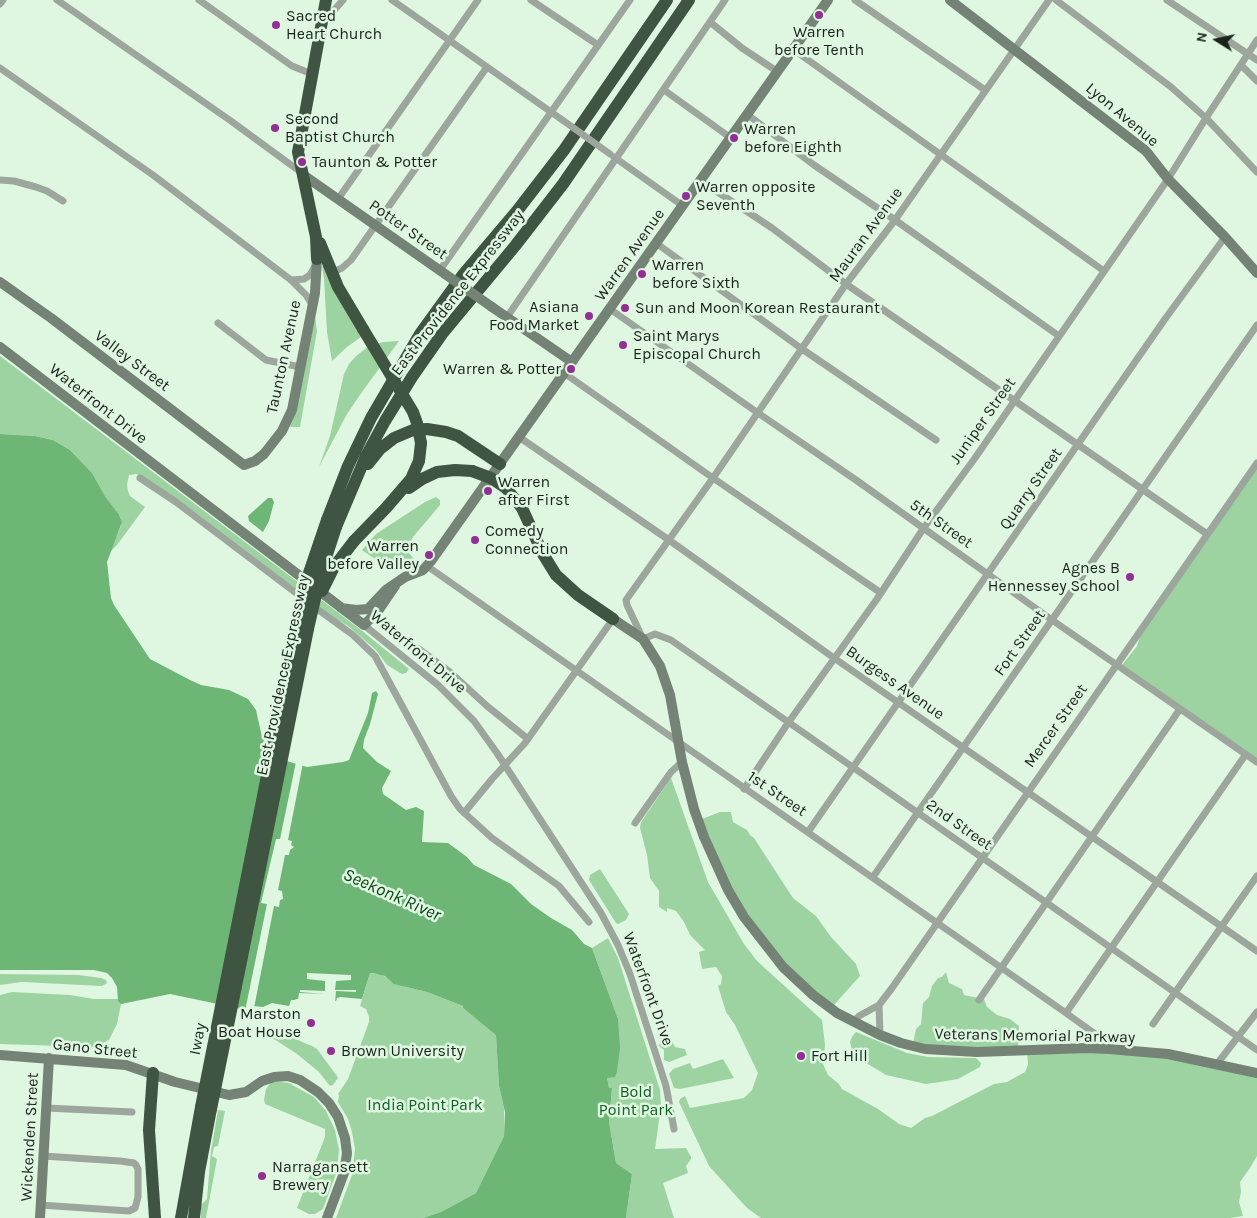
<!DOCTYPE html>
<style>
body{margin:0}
#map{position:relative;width:1257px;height:1218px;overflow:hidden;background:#dff7e1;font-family:Karla,sans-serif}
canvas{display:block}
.north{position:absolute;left:1192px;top:15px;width:50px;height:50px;-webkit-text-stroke:4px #dff7e1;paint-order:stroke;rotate:280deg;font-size:14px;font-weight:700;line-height:20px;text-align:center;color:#1a231b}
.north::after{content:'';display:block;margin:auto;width:18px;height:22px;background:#1a231b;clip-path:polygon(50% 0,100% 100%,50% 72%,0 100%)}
</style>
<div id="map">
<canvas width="1257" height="1218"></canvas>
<div class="north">N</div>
</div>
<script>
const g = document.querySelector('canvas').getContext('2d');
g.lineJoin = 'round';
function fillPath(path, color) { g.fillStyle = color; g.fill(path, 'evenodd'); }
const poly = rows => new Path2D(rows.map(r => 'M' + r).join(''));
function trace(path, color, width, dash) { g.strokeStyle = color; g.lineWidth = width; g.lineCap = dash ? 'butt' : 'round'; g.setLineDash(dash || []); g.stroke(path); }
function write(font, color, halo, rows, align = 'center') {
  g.font = font + ' Karla,sans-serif'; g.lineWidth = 5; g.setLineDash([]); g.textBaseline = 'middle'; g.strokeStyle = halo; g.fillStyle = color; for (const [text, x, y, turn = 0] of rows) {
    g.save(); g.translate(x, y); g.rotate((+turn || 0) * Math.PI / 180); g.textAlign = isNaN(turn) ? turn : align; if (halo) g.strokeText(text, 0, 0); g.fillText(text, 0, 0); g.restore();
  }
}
fillPath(poly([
 [322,266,324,266,361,337,347,347,332,361,327,332,324,279],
 [315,316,317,331,300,427,290,427,296,412],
 [399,341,362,392,347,414,319,467,330,436,344,374,349,364,356,356,369,346,383,342],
 [0,356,361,630,409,669,406,673,402,674,387,665,376,650,348,626,334,618,195,512,137,474,129,475,127,485,128,491,130,496,145,507,117,545,109,553,121,526,121,519,105,496,92,473,70,450,53,440,35,436,0,434],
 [1257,468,1257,758,1122,665,1137,646,1140,636],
 [436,497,440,500,440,505,413,537,409,545,409,553,417,563,415,565,402,568,392,568,385,566,362,550,376,534,425,502],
 [671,778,708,882,744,944,757,961,822,1020,825,1045,823,1064,828,1075,839,1084,842,1089,878,1109,899,1124,911,1128,925,1118,932,1116,994,1084,1007,1082,1025,1072,1028,1065,1027,1050,1112,1049,1257,1073,1257,1156,1250,1168,1240,1182,1241,1192,1239,1202,1243,1216,1230,1218,761,1218,747,1208,709,1166,679,1102,680,1099,685,1096,690,1108,744,1098,752,1090,758,1073,735,1025,726,1012,718,986,721,984,722,976,716,967,702,969,699,952,705,950,690,935,684,922,676,911,667,908,667,912,659,907,659,891,650,878,647,855,640,828,641,822],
 [720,812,731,812,733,822,747,830,750,835,754,838,793,898,816,916,831,937,856,964,860,976,832,1007,779,957,728,886,702,819],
 [600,869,629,914,626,920,618,924,616,923,589,880,590,875],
 [608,938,618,958,660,1090,661,1106,655,1149,686,1148,691,1157,691,1159,686,1166,688,1173,663,1183,674,1218,626,1218,632,1174,616,1163,609,1122,612,1088,609,1089,607,1078,618,1019,592,948],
 [946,972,949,983,962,989,964,995,984,999,987,1007,997,1015,1010,1019,1019,1026,1018,1050,913,1044,916,1029,921,1024,923,1003,929,997,932,986,938,978,942,977],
 [370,973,380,974,406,987,427,992,463,1006,463,1008,496,1034,499,1086,504,1108,504,1136,476,1193,441,1212,423,1218,336,1218,352,1175,355,1149,352,1132,348,1119,338,1102,339,1095,338,1094,348,1079,369,1022,369,1017,366,1009,360,1006],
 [0,974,79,975,101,978,106,980,107,983,102,986,22,982,0,985],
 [12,992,70,995,94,999,118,999,121,1004,117,1024,109,1040,94,1047,0,1044,0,995],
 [274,1030,312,1046,317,1049,337,1076,338,1078,333,1085,330,1086,319,1072,297,1054,271,1037],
 [856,1032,907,1053,928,1057,976,1058,981,1063,980,1067,958,1079,940,1082,926,1084,886,1075,858,1058,852,1050,850,1042,852,1037],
 [663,1033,669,1035,675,1047,685,1049,687,1055,669,1062,664,1060,664,1050,659,1046],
 [723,1059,734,1078,680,1089,674,1088,669,1074,673,1069,690,1063,693,1069],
 [272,1081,289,1083,314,1097,326,1111,335,1130,339,1150,337,1171,323,1209,315,1214,309,1214,297,1208,325,1137,325,1129,265,1104,264,1100,266,1089],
 [218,1110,225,1111,218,1146,214,1147,212,1156,217,1159,206,1218,201,1218,201,1205,207,1199,211,1151]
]), '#9dd3a1');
fillPath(poly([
 [0,434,35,436,53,440,70,450,92,473,105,496,119,515,122,522,107,562,111,598,114,605,150,659,190,680,201,685,229,690,248,699,256,710,262,737,268,749,283,760,307,767,343,762,349,760,368,713,372,693,376,691,378,694,370,724,364,740,363,748,377,762,391,771,382,788,383,794,406,810,416,807,424,811,422,842,448,843,467,857,474,865,511,884,531,904,551,918,572,930,584,944,592,948,618,1019,620,1048,617,1071,615,1077,607,1078,609,1088,612,1088,609,1122,616,1163,632,1174,626,1218,423,1218,441,1212,476,1193,504,1136,505,1112,499,1086,496,1035,463,1008,463,1006,427,992,394,984,385,976,373,973,370,973,362,999,340,997,337,998,336,1001,296,999,295,1000,291,1000,289,1006,272,1003,263,1007,253,1006,242,1009,170,994,121,1004,118,1001,117,987,112,978,107,973,94,970,0,970],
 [268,498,272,498,274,502,269,521,263,532,249,521,248,516]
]), '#6db675');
fillPath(poly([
 [296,762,303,763,288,840,292,841,291,845,294,847,290,850,289,855,285,855,278,890,282,891,283,899,280,900,279,907,274,906,254,1008,245,1011,267,904,261,903,276,839,280,839],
 [307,973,351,975,351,980,336,981,335,990,356,990,356,992,336,991,335,1003,303,1002,298,1000,299,993,325,994,300,992,300,990,325,991,325,981,307,979]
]), '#dff7e1');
trace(poly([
 [57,0,231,121,302,173],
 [199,0,292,66,312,74],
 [392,0,561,119],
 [531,0,598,45],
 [855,0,985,90],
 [1049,0,895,220,846,284,713,478,626,600,627,605,643,639,655,634,671,640,1257,1050],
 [1056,0,1171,87,1206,118,1257,172],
 [1167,0,1257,60],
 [0,4,3,0],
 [710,22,742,48,778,72],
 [323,23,343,0],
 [794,50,1104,271],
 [1241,65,1257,81],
 [0,68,153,175,291,280,306,295,312,304],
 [664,90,731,138],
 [748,115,814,165,895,220,1059,336],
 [614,157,683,206],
 [0,180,14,181,36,187,47,191,63,201],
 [701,181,772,228,846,284,1207,534],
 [338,199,478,0],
 [656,243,802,349,936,440],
 [440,270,630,0],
 [331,273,342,268,351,260,487,67],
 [291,280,304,279,310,275,315,266],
 [610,309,758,413,856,480,1052,620,1257,762],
 [507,317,725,0],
 [218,323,266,360,300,367],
 [564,373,713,478,881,593],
 [519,437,669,540,834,658,1257,951],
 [140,478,176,502,304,599],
 [427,566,1066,1013,1098,1036,1109,1049],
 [313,606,353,635,375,656,451,796,460,809,492,838,559,886,589,922],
 [364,625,438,685,474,721,497,753,601,913,618,945,630,974,666,1086,674,1129],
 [419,649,450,672,487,706,528,739],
 [744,789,788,723,877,599,923,529,975,458,1168,179,1206,118,1257,40],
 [464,813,492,779,525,743,613,619],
 [635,823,671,772,682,762],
 [808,832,1165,319,1225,237],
 [873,877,1257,325],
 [979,1000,1180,709],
 [879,1005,880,1035],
 [1066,1013,1246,754],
 [853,1022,859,1016,879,1005,892,988,1257,463],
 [1153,1024,1257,876],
 [1217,1064,1257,1012],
 [46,1108,132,1112],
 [40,1205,129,1211,135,1208,138,1197,138,1169,136,1165,134,1163,120,1161,43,1156]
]), '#9ca69d', 7);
trace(poly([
 [950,0,1146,151,1168,179,1225,237,1257,273],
 [302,174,445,274],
 [0,282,51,318,244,465,255,461,264,454,282,431,292,410,315,293,317,259],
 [492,307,572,362],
 [0,347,364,625],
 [341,608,356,610,368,609,386,590,405,577,423,570,431,561,828,0],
 [613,619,643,639,660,666,670,695,682,762,694,809,704,837,728,890,744,917,783,967,813,995,837,1013,880,1035,901,1043,925,1049,977,1052,1087,1048,1109,1049,1168,1054,1257,1073],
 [364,625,378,611,395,586],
 [0,1055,126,1065,175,1082,229,1095,246,1092,262,1081,274,1077,288,1076,300,1080,318,1092,329,1103,338,1117,345,1138,347,1153,344,1173,327,1218],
 [40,1218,49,1058]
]), '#748375', 10);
trace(poly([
 [320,243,338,287,363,329],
 [317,259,316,237,298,152,326,0],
 [368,464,380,449,394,438,413,430,427,429,446,432,458,436,500,464],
 [409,488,422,479,437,472,455,470,472,471],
 [506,488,522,508,543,554,556,575,578,595,613,619],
 [327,520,348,466,371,418,420,334,462,276,517,211,564,150,667,0],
 [336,527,366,456,385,421,412,377,442,334,515,246,563,184,689,0],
 [354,541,386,508,411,479,419,461,421,443],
 [249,866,297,626],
 [260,868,308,629],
 [153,1073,149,1130,155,1218],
 [181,1218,201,1107],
 [194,1218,199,1172,211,1109]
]), '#405442', 12);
trace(poly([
 [561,119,610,154]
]), '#9ca69d', 7);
trace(poly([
 [445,274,492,307]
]), '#748375', 10);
trace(poly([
 [363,329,413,412,417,423,421,443],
 [472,471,491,478,506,488],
 [322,591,334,567,354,541],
 [297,626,309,573,327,520],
 [308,629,321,573,336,527],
 [201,1107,249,866],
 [211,1109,260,868]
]), '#405442', 12);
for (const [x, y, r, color] of [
 [819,15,5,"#922e94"],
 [276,25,5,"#922e94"],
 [275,128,5,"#922e94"],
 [734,138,5,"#922e94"],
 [302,162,5,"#922e94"],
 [686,196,5,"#922e94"],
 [642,274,5,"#922e94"],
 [625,308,5,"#922e94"],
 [589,316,5,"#922e94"],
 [623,345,5,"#922e94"],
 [571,369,5,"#922e94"],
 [488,491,5,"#922e94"],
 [475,540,5,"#922e94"],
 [429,555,5,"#922e94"],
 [1130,577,5,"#922e94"],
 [311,1023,5,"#922e94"],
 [331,1051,5,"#922e94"],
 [801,1056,5,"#922e94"],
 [262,1176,5,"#922e94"]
]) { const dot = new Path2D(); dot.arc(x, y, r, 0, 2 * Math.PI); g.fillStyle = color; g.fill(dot); trace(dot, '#dff7e1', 2); }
write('16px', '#1a231b', '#dff7e1', [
 ["Sacred",286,16],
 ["Heart Church",286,34],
 ["Warren",819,32,"center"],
 ["before Tenth",819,50,"center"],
 ["Second",285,119],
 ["Baptist Church",285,137],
 ["Warren",744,129],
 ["before Eighth",744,147],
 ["Taunton & Potter",312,162],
 ["Warren opposite",696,187],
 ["Seventh",696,205],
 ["Warren",652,265],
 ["before Sixth",652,283],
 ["Asiana",579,307,"right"],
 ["Food Market",579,325,"right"],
 ["Sun and Moon Korean Restaurant",635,308],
 ["Saint Marys",633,336],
 ["Episcopal Church",633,354],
 ["Warren & Potter",561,369,"right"],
 ["Warren",498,482],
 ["after First",498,500],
 ["Comedy",485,531],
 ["Connection",485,549],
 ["Warren",419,546,"right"],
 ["before Valley",419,564,"right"],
 ["Agnes B",1120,568,"right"],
 ["Hennessey School",1120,586,"right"],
 ["Marston",301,1014,"right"],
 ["Boat House",301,1032,"right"],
 ["Brown University",341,1051],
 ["Fort Hill",811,1056],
 ["Narragansett",272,1167],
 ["Brewery",272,1185]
], 'left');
write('16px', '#1a231b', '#dff7e1', [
 ["Lyon Avenue",1122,115,40],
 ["Potter Street",408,230,35],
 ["Mauran Avenue",866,235,-54],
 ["Warren Avenue",630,255,-55],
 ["East Providence Expressway",458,293,-52],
 ["Taunton Avenue",284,357,-78],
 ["Valley Street",132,361,37],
 ["Waterfront Drive",98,404,38],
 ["Juniper Street",983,421,-55],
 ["Quarry Street",1031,489,-55],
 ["5th Street",941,524,35],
 ["Fort Street",1020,643,-55],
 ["Waterfront Drive",418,652,40],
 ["East Providence Expressway",283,675,-78],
 ["Burgess Avenue",895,683,35],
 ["Mercer Street",1056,726,-55],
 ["1st Street",777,794,34],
 ["2nd Street",959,825,35],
 ["Waterfront Drive",648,989,70],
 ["Veterans Memorial Parkway",1035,1036,1],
 ["Iway",198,1039,-79],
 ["Gano Street",95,1049,6],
 ["Wickenden Street",30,1137,-87]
]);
write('16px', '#106024', '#dff7e1', [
 ["Bold",636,1092],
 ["Point Park",636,1110],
 ["India Point Park",425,1105]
]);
write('italic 18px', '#0f441a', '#dff7e1', [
 ["Seekonk River",392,895,24]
]);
</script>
